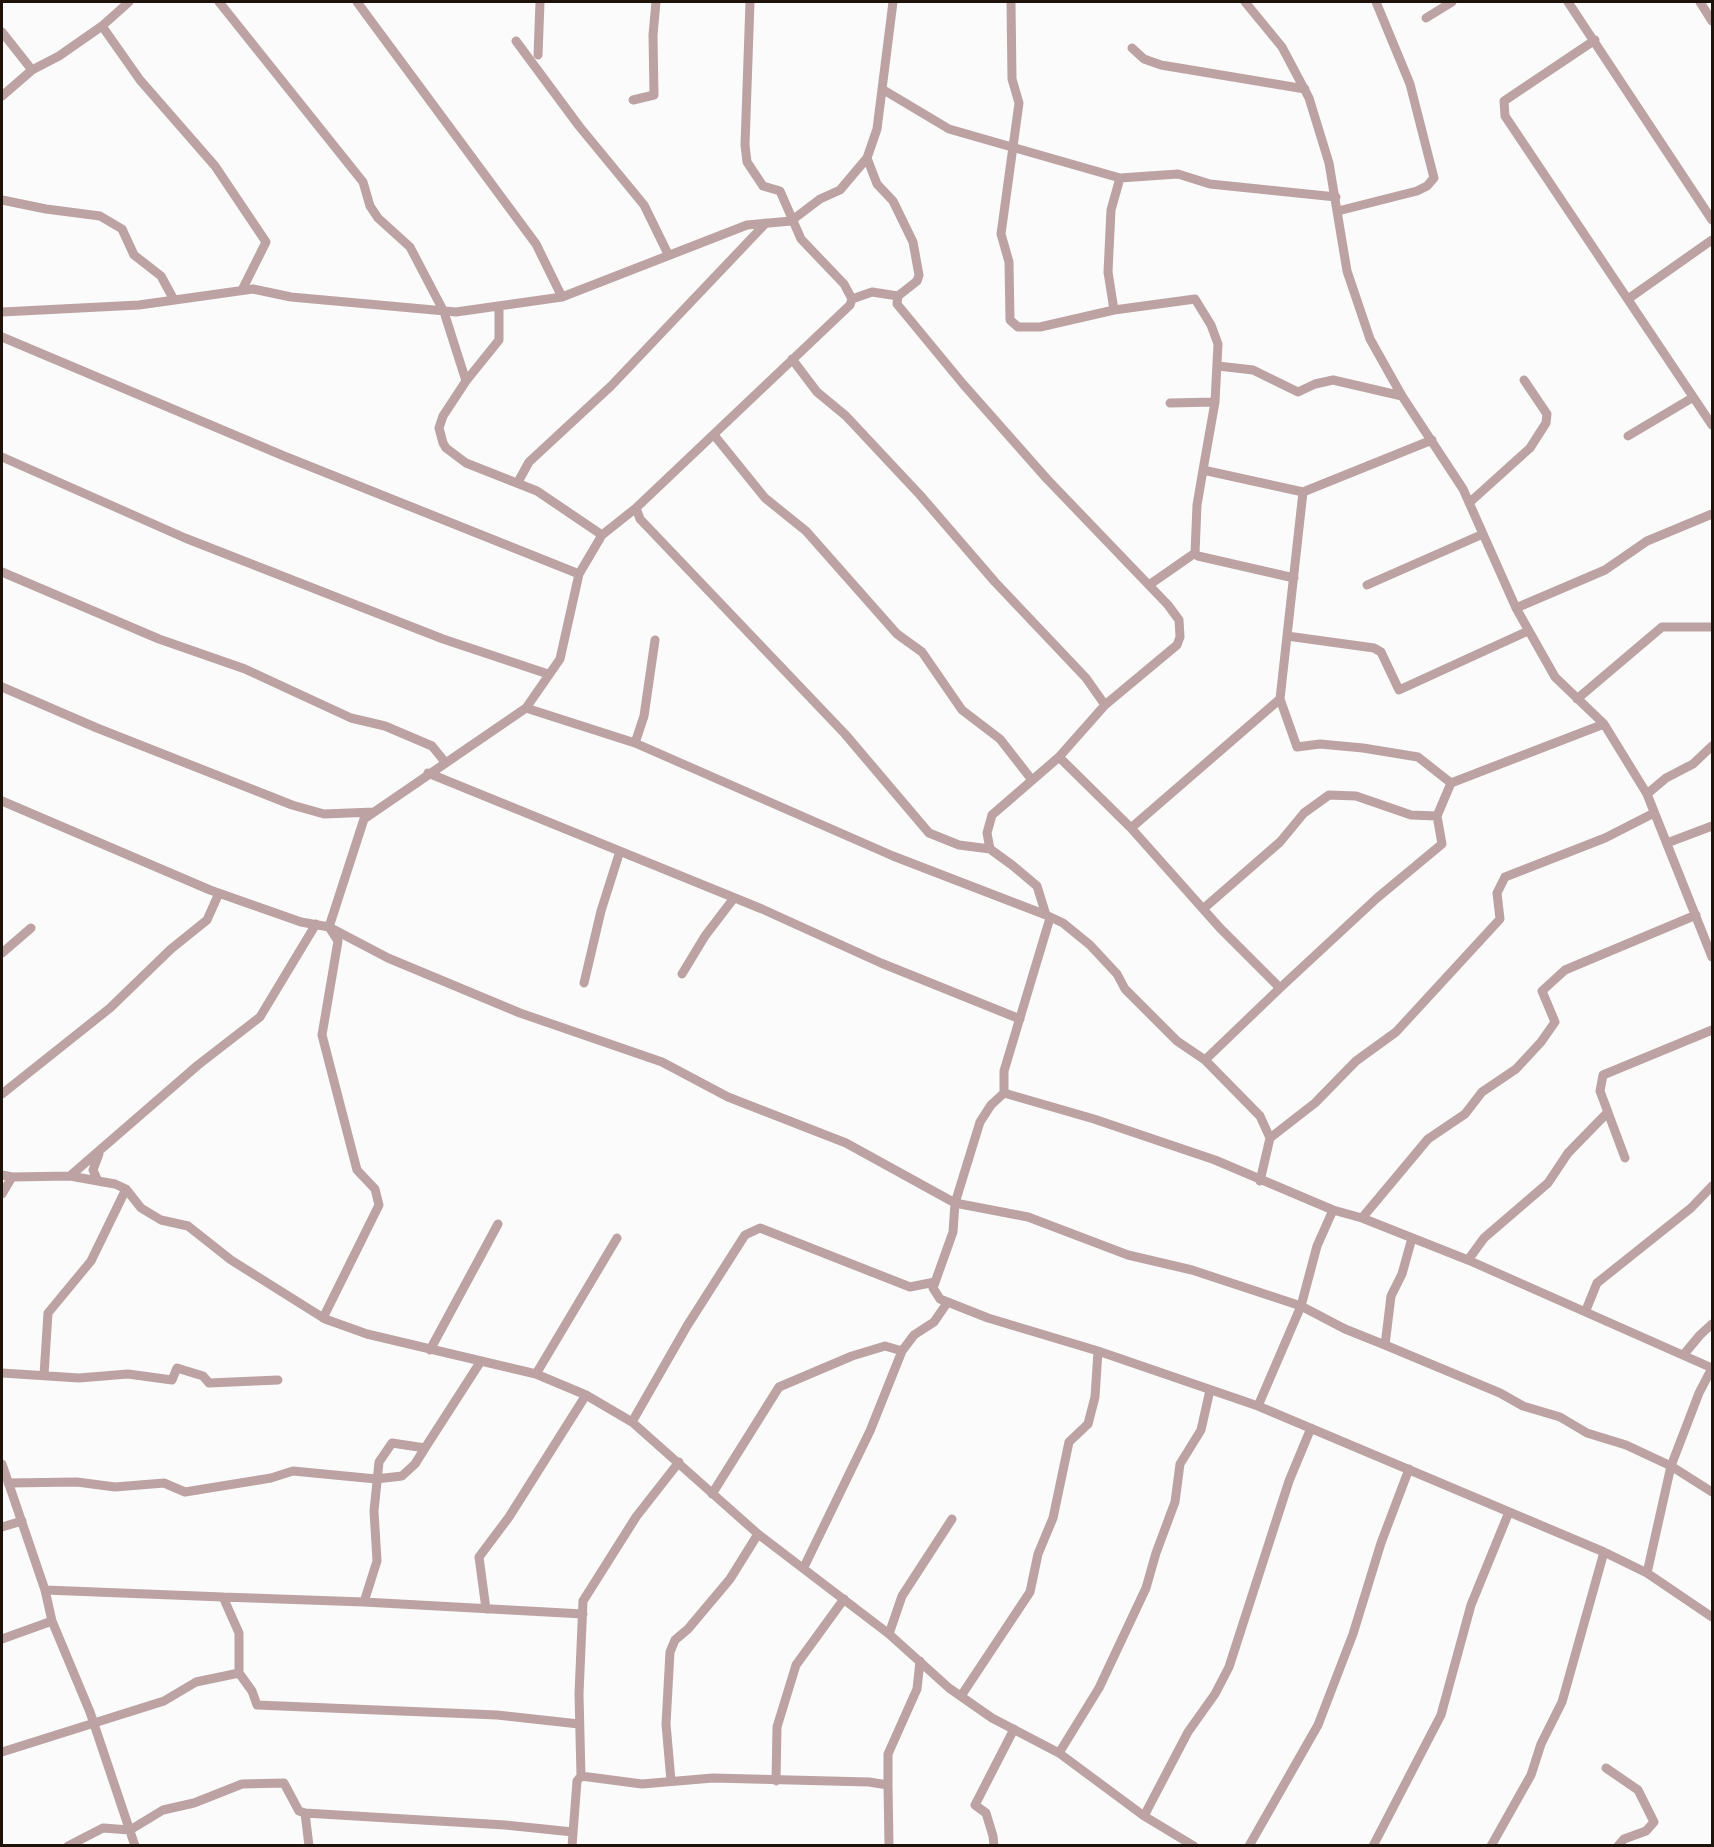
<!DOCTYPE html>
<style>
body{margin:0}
#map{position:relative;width:1714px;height:1847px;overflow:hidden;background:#fbfbfb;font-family:"Public Sans",sans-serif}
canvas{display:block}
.frame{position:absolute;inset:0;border:3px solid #1d130a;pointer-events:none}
</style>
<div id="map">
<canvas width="1714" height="1847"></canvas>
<div class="frame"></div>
</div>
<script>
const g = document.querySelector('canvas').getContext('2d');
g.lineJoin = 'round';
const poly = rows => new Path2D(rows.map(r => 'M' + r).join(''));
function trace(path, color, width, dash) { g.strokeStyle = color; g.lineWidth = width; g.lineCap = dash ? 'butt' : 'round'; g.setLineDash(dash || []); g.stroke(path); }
trace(poly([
 [219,2,363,182,370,206,378,218,410,247,444,312,466,381],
 [357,2,536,244,562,297],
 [750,2,745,145,747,162,763,186,780,191,801,239,844,284,852,299,850,305,636,508,640,519,845,734,929,833,959,845,990,849,1012,865,1037,886,1046,915,1063,923,1090,945,1117,974,1125,989,1177,1041,1205,1060,1280,988,1220,928,1131,828,1280,699],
 [1011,2,1012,79,1019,103,1001,234,1009,262,1010,320,1018,327,1040,327,1114,310],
 [1245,2,1282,47,1309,98,1329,163,1347,271,1370,339,1402,396,1463,489,1516,608,1555,677,1604,724,1647,794,1712,957],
 [1568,2,1712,220],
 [1700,2,1712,21],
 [1426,18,1452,2],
 [102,26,140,80,215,166,266,242,242,290],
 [2,32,32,70],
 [1595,40,1504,101,1505,116,1712,425],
 [516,41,579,126,644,205,668,254],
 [1132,48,1144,59,1161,65,1305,89],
 [538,55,540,2],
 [882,89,949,129,1120,178,1178,174,1210,184,1336,197],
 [2,96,32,70,59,56,102,26,129,2],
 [633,100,654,95,653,35,656,2],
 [867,158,877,184,893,201,913,242,919,275,917,281,898,296,897,304,963,384,1047,479,1168,605,1179,620,1180,637,1177,645,1105,705,1059,757,992,815,987,833,990,849],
 [1120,178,1111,210,1108,272,1114,310,1195,299,1211,325,1218,344,1215,402,1203,470,1303,492,1280,699,1297,747,1320,744,1363,748,1418,757,1451,783,1604,724],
 [2,200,46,209,100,216,122,229,134,255,161,276,174,300],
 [1338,211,1417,191,1427,186,1434,178,1410,84,1376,2],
 [852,299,872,292,898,296],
 [1628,299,1712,240],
 [499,306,499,340,466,381,443,416,439,428,443,443,446,448,466,463,537,491,602,535],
 [2,312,139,305,253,289,291,297,456,312,562,297,747,225,791,221,820,199,840,190,867,158,877,129,893,2],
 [2,337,284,456,579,574],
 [792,359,817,392,846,416,920,495,995,582,1086,678,1105,705],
 [1218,366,1253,370,1298,392,1315,384,1333,380,1402,396],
 [1170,403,1215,402],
 [714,435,765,498,806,531,897,634,922,652,962,710,1000,739,1032,780],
 [1628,436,1692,398],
 [2,457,185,538,443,639,548,674],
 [1203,470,1197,505,1195,553,1198,556,1294,578],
 [518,482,529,462,611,386,766,223],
 [1303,492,1432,440],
 [1469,503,1530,448,1546,423,1547,414,1524,380],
 [2,572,159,639,245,669,351,718,385,726,432,746,445,762],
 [1149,585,1195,553],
 [1367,585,1483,534],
 [1516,608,1605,570,1647,541,1712,514],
 [1287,636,1374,648,1381,652,1399,690,1528,631],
 [2,687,97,728,292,805,324,814,374,812],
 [1577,699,1662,627,1712,627],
 [526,708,635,743,893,856,1046,915],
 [635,743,644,716,655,640],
 [1059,757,1131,828],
 [428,773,762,909,881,963,1020,1019],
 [1647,794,1666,778,1693,764,1712,746],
 [2,801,210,890,301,922,329,927,388,958,520,1013,662,1062,728,1097,846,1143,955,1203,1028,1217,1128,1255,1192,1270,1301,1306,1345,1329,1385,1345],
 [1667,843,1712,826],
 [1203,909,1280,842,1304,813,1329,795,1356,796,1411,815,1437,816],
 [2,953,31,928],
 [682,974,705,936,734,898],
 [584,983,601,911,620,851],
 [1280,988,1377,898,1442,844,1437,816,1451,783],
 [1205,1060,1260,1116,1270,1138,1260,1181],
 [1004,1093,991,1105,980,1122,955,1203,953,1232,933,1288,940,1299,988,1318,1098,1351,1258,1406,1604,1552,1647,1573,1712,1617],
 [1004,1093,1094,1119,1215,1160,1333,1210,1362,1218,1468,1260,1712,1368],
 [1004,1093,1004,1071,1050,918],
 [2,1094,110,1008,171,949,207,920,219,893],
 [1270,1138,1315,1103,1356,1061,1396,1032,1500,919,1497,893,1505,877,1605,838,1654,813],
 [99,1154,93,1170,98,1181,103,1182],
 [1625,1158,1600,1091,1603,1075,1712,1030],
 [2,1175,12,1177,70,1176,115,1184,126,1189,141,1208,161,1220,188,1226,231,1260,325,1319,367,1334,536,1374,586,1395,632,1422,758,1534,889,1634,949,1688,992,1718,1059,1753,1144,1816,1194,1846],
 [70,1176,198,1065,260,1017,316,924],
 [2,1194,12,1177],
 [1362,1218,1428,1139,1465,1114,1482,1092,1516,1069,1541,1042,1555,1022,1542,991,1565,970,1696,915],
 [1412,1238,1402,1274,1391,1296,1385,1345,1500,1393,1523,1406,1560,1417,1587,1433,1626,1445,1671,1466,1712,1492],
 [1468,1260,1484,1238,1548,1183,1568,1153,1608,1112],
 [1586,1310,1597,1283,1691,1208,1712,1186],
 [323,1318,379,1205,375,1189,357,1170,322,1035,338,941,329,927,364,819,526,708,560,659,579,574,602,535,636,508],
 [430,1350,498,1224],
 [1685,1353,1700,1335,1712,1324],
 [2,1373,79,1378,128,1374,172,1380,177,1368,203,1376,209,1383,278,1380],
 [536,1374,617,1238],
 [44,1375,48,1313,91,1261,126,1189],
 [1258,1406,1301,1306,1317,1246,1333,1210],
 [632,1422,687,1326,745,1235,760,1228,910,1287,935,1282],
 [2,1464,45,1590,52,1621,90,1712,135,1846],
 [8,1483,77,1482,115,1487,164,1483,185,1492,271,1478,293,1471,376,1479,402,1476,415,1464,425,1448],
 [712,1494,779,1387,852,1356,885,1346,902,1351],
 [2,1527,22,1521],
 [804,1567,870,1431,902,1351,914,1335,934,1322,947,1303],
 [1647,1573,1671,1466,1699,1393,1712,1368],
 [45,1590,223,1597,239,1633,239,1673],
 [223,1597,364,1602,377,1561,374,1511,379,1462,392,1443,425,1448,481,1361],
 [364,1602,583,1614],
 [486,1609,479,1557,509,1517,586,1395],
 [889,1634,902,1596,952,1519],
 [2,1639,52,1621],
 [961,1696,1030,1592,1038,1554,1053,1518,1069,1442,1088,1424,1095,1397,1098,1351],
 [2,1752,164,1701,196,1682,239,1673,252,1691,257,1705,497,1715,579,1724],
 [1059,1753,1099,1688,1146,1588,1156,1553,1175,1502,1180,1464,1201,1430,1210,1390],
 [1606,1768,1638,1790,1654,1822,1646,1831,1624,1839,1618,1846],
 [581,1776,642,1784,713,1778,869,1782,888,1785,889,1846],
 [671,1781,666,1724,670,1652,675,1640,688,1629,730,1579,758,1534],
 [776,1781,777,1727,796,1665,844,1599],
 [888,1785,888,1754,917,1689,920,1661],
 [305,1813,309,1846],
 [1144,1816,1188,1732,1215,1694,1229,1667,1289,1481,1311,1428],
 [68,1846,103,1828,130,1830,163,1810,194,1803,242,1784,284,1783,299,1811,305,1813,505,1825,573,1832],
 [572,1846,577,1781,581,1776,579,1694,583,1601,636,1517,679,1462],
 [994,1846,993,1836,986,1813,975,1805,1014,1729],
 [1249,1846,1318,1725,1353,1634,1381,1543,1409,1469],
 [1373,1846,1441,1715,1471,1605,1509,1512],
 [1491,1846,1531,1775,1541,1744,1562,1702,1604,1552]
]), '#bca2a3', 9);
</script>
